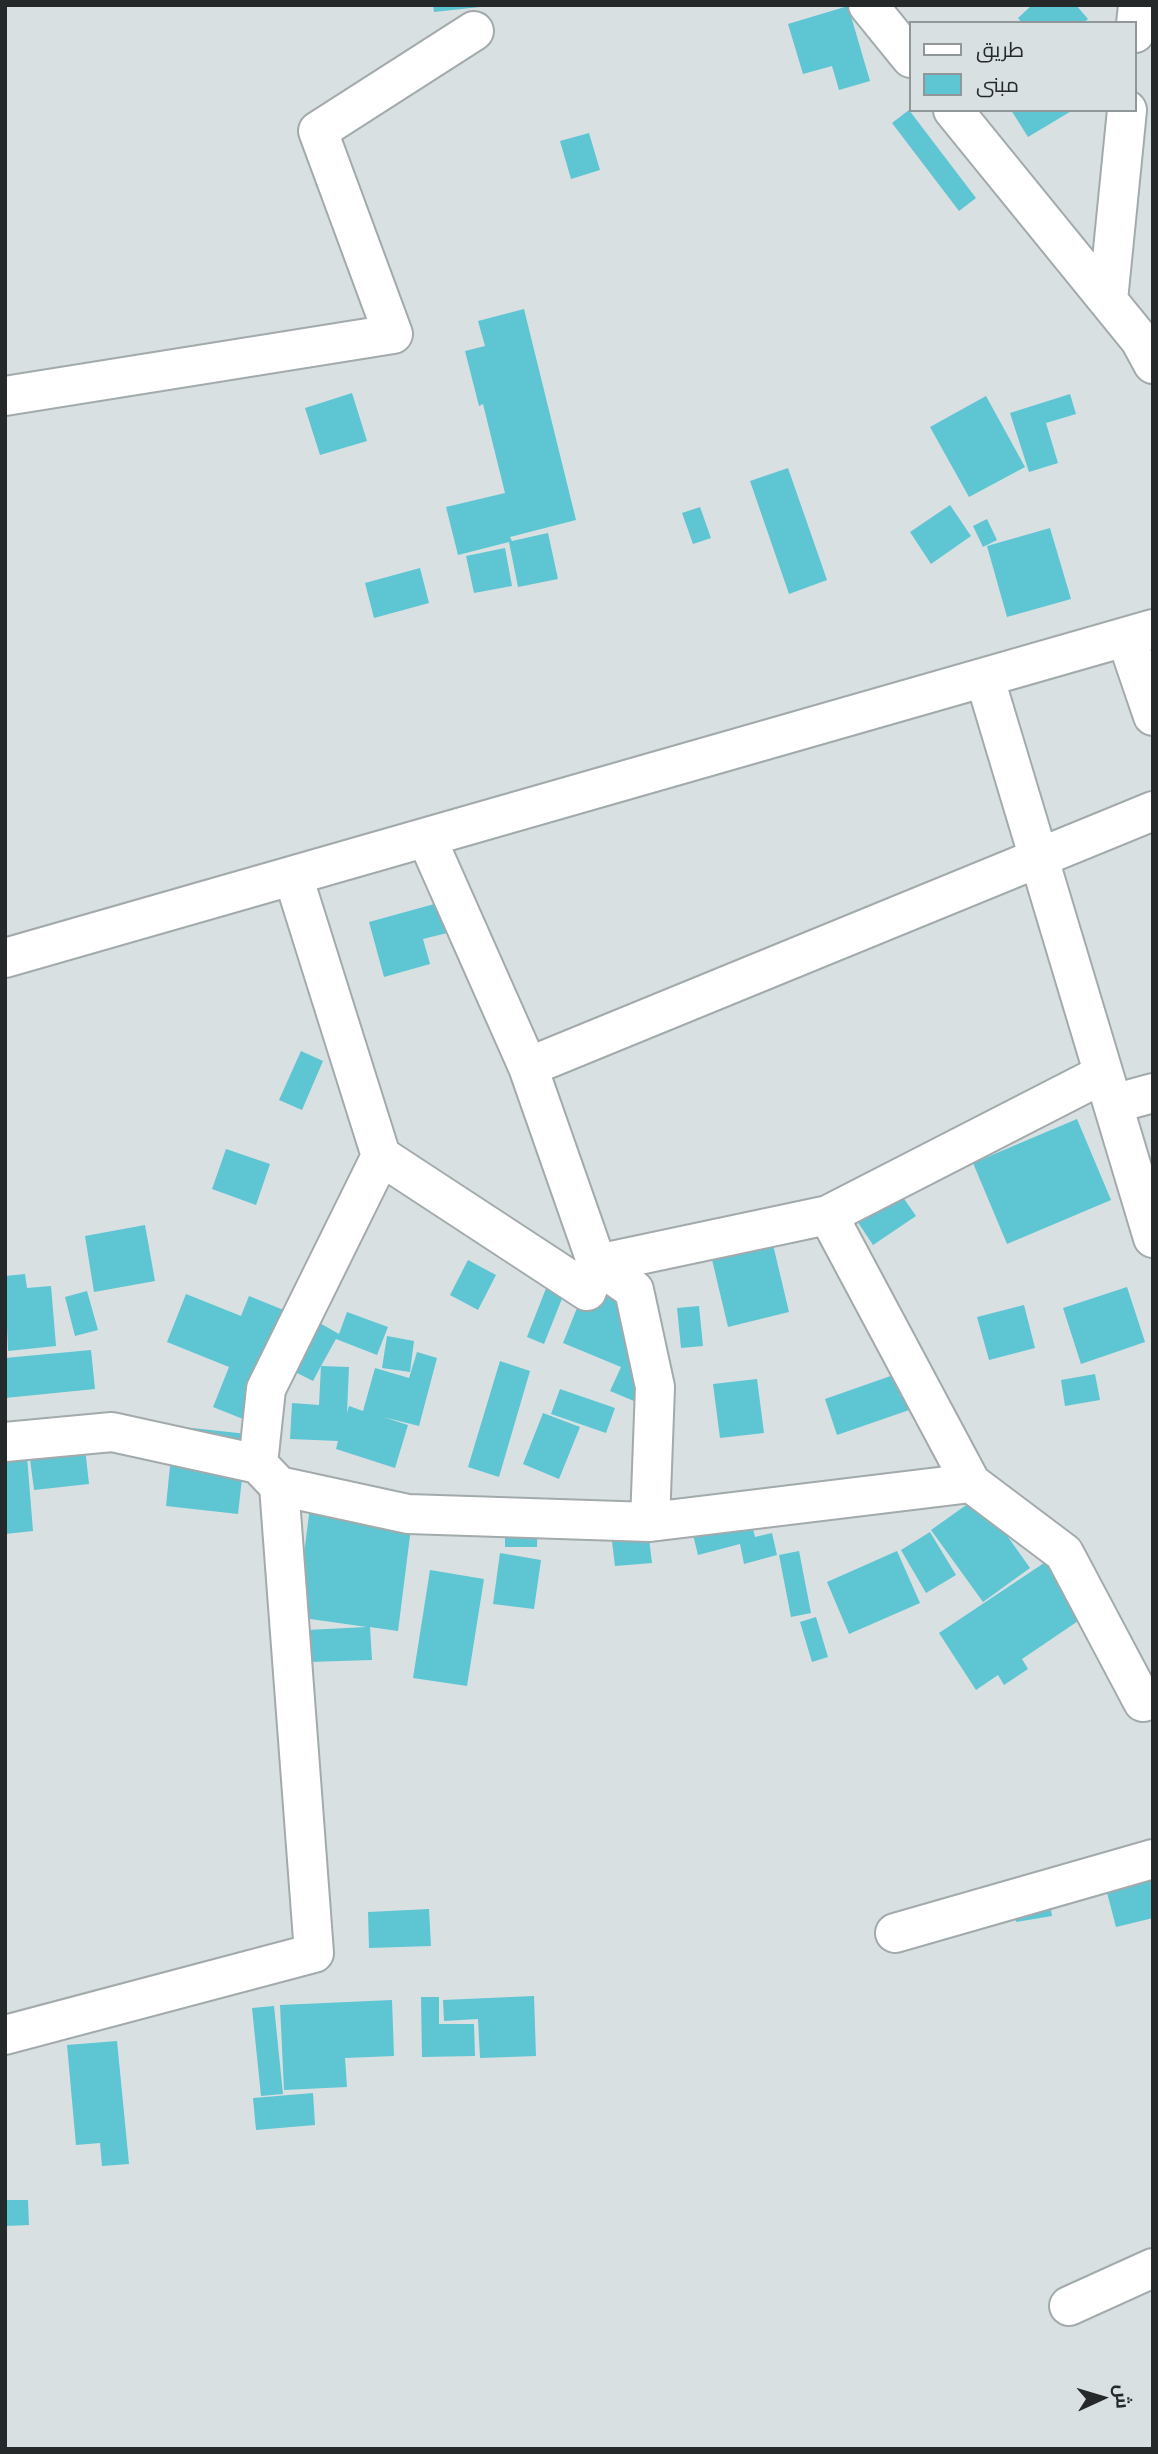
<!DOCTYPE html>
<meta charset="utf-8">
<style>
body{margin:0}
#map{position:relative;width:1158px;height:2454px;overflow:hidden;background:#d8e0e2;font-family:Georgia,Cairo,serif}
canvas{display:block}
.frame{position:absolute;inset:0;border:7px solid #26292a;pointer-events:none}
.legend{position:absolute;left:909px;top:21px;width:228px;height:91px;box-sizing:border-box;background:#d8e0e2;border:2px solid #919798;margin:0;padding:9px 12px;list-style:none;font-size:21px;color:#26292a}
.legend li{display:flex;align-items:center;gap:14px;height:35px}
.legend b{width:35px;border:2px solid #919798}
.north{position:absolute;left:1067px;top:2363px;width:70px;height:70px;-webkit-text-stroke:5px #d8e0e2;paint-order:stroke;rotate:86deg;font-size:19px;font-weight:700;line-height:28px;text-align:center;color:#26292a}
.north::after{content:'';display:block;margin:auto;width:24px;height:32px;background:#26292a;clip-path:polygon(50% 0,100% 100%,50% 72%,0 100%)}
</style>
<div id="map">
<canvas width="1158" height="2454"></canvas>
<div class="frame"></div>
<ul class="legend">
<li><b style="height:9px;background:#fff"></b>طريق</li>
<li><b style="height:19px;background:#5ec5d3"></b>مبنى</li>
</ul>
<div class="north">ش</div>
</div>
<script>
const g = document.querySelector('canvas').getContext('2d');
g.lineJoin = 'round';
function fillPath(path, color) { g.fillStyle = color; g.fill(path, 'evenodd'); }
const poly = rows => new Path2D(rows.map(r => 'M' + r).join(''));
function trace(path, color, width, dash) { g.strokeStyle = color; g.lineWidth = width; g.lineCap = dash ? 'butt' : 'round'; g.setLineDash(dash || []); g.stroke(path); }
fillPath(poly([
 [433,5,479,5,480,7,434,12],
 [1032,5,1076,5,1088,19,1083,23,1022,23,1018,18],
 [848,6,870,81,839,90,832,66,803,74,788,24],
 [909,110,976,198,959,211,892,123],
 [1011,110,1073,110,1028,137],
 [589,133,600,170,571,179,560,141],
 [524,309,576,520,510,537,512,541,548,533,558,579,518,587,509,542,458,555,446,507,505,493,483,404,479,406,465,351,485,346,478,321],
 [352,393,367,441,320,455,305,408],
 [1070,394,1076,414,1046,423,1058,463,1029,472,1010,413],
 [986,396,1025,467,969,497,930,427],
 [788,468,827,580,789,594,750,481],
 [950,505,971,536,931,564,910,532],
 [700,507,711,538,693,544,682,513],
 [987,519,997,540,983,547,973,526],
 [1050,528,1071,599,1007,617,987,546],
 [505,548,512,586,474,593,466,556],
 [420,568,429,603,374,618,365,583],
 [438,903,447,933,423,939,430,964,384,977,369,922],
 [301,1051,323,1061,302,1110,279,1100],
 [1077,1119,1111,1200,1007,1244,973,1163],
 [226,1149,270,1164,256,1205,212,1189],
 [898,1190,916,1216,873,1245,855,1218],
 [145,1225,155,1281,94,1292,85,1236],
 [770,1232,789,1312,728,1327,709,1247],
 [468,1260,496,1275,478,1310,450,1295],
 [552,1273,569,1281,544,1344,527,1337],
 [25,1274,27,1288,51,1286,56,1346,8,1351,5,1276],
 [587,1283,644,1306,656,1347,634,1401,610,1391,621,1367,563,1343],
 [1127,1287,1145,1342,1081,1364,1063,1308],
 [87,1291,98,1330,75,1336,65,1297],
 [186,1294,241,1316,249,1296,291,1313,248,1421,213,1407,229,1367,167,1342],
 [1024,1305,1035,1348,989,1360,977,1317],
 [699,1306,703,1346,681,1348,677,1308],
 [347,1312,388,1327,377,1355,336,1339,321,1366,349,1367,347,1413,349,1406,363,1411,375,1368,409,1378,417,1352,437,1358,419,1426,383,1417,408,1425,395,1468,336,1449,338,1441,290,1439,292,1403,319,1405,321,1366,313,1381,291,1370,318,1322,339,1334],
 [387,1336,414,1341,410,1372,382,1368],
 [91,1350,95,1389,5,1398,5,1358],
 [500,1361,530,1371,499,1477,468,1467],
 [902,1372,915,1408,837,1435,825,1399],
 [1095,1374,1100,1400,1065,1406,1061,1380],
 [757,1379,764,1433,720,1438,713,1384],
 [560,1389,615,1408,606,1433,551,1414],
 [543,1413,580,1427,559,1479,523,1464],
 [174,1426,247,1434,238,1514,166,1506],
 [83,1430,89,1484,34,1490,27,1436],
 [26,1444,33,1531,5,1534,5,1446],
 [312,1491,414,1504,398,1631,370,1627,372,1660,309,1662,307,1630,367,1627,296,1617],
 [745,1496,755,1537,772,1533,777,1555,744,1564,740,1544,698,1555,687,1511],
 [979,1496,1030,1568,983,1602,931,1530],
 [505,1508,538,1508,537,1547,505,1547],
 [646,1514,652,1563,615,1566,609,1517],
 [930,1532,956,1575,926,1593,901,1550],
 [799,1551,811,1613,791,1617,779,1555],
 [897,1551,920,1603,849,1634,827,1582],
 [500,1553,541,1560,534,1609,493,1604],
 [1047,1561,1084,1617,1022,1659,1028,1669,1004,1685,998,1675,976,1690,939,1633],
 [430,1570,484,1579,467,1686,413,1678],
 [816,1617,828,1657,812,1662,800,1622],
 [1153,1856,1153,1918,1116,1927,1101,1870],
 [1049,1897,1052,1916,1016,1922,1013,1901],
 [429,1909,431,1946,369,1948,368,1912],
 [534,1996,536,2056,480,2058,478,2019,444,2021,443,2000],
 [421,1997,439,1997,439,2024,474,2024,475,2056,422,2057],
 [392,2000,394,2056,345,2058,347,2087,284,2090,280,2005],
 [274,2006,283,2094,261,2096,252,2008],
 [117,2041,129,2164,102,2166,100,2143,76,2145,67,2045],
 [313,2093,315,2125,256,2130,253,2098],
 [5,2200,28,2200,29,2225,5,2226]
]), '#5ec5d3');
const street = poly([
 [868,5,911,58],
 [1135,33,1138,5],
 [953,110,1140,340,1153,364],
 [1108,300,1127,110],
 [5,396,393,334,318,131,474,31],
 [1126,637,1153,716],
 [985,679,1153,1238],
 [427,839,528,1067,597,1264,634,1290,655,1387,650,1522],
 [293,876,381,1156,587,1291,597,1264],
 [5,958,1153,629],
 [528,1067,1153,811],
 [1113,1104,1153,1093],
 [828,1215,971,1483,1064,1553,1143,1702,1153,1698],
 [597,1264,828,1215,1103,1074],
 [5,1442,112,1432,258,1464,279,1486,408,1514,650,1522,971,1483],
 [258,1464,266,1389,381,1156],
 [895,1933,1153,1859],
 [5,2035,314,1953,279,1486],
 [1069,2306,1153,2268]
]);
trace(street, '#a2aaab', 42);
trace(street, '#fff', 38);
</script>
